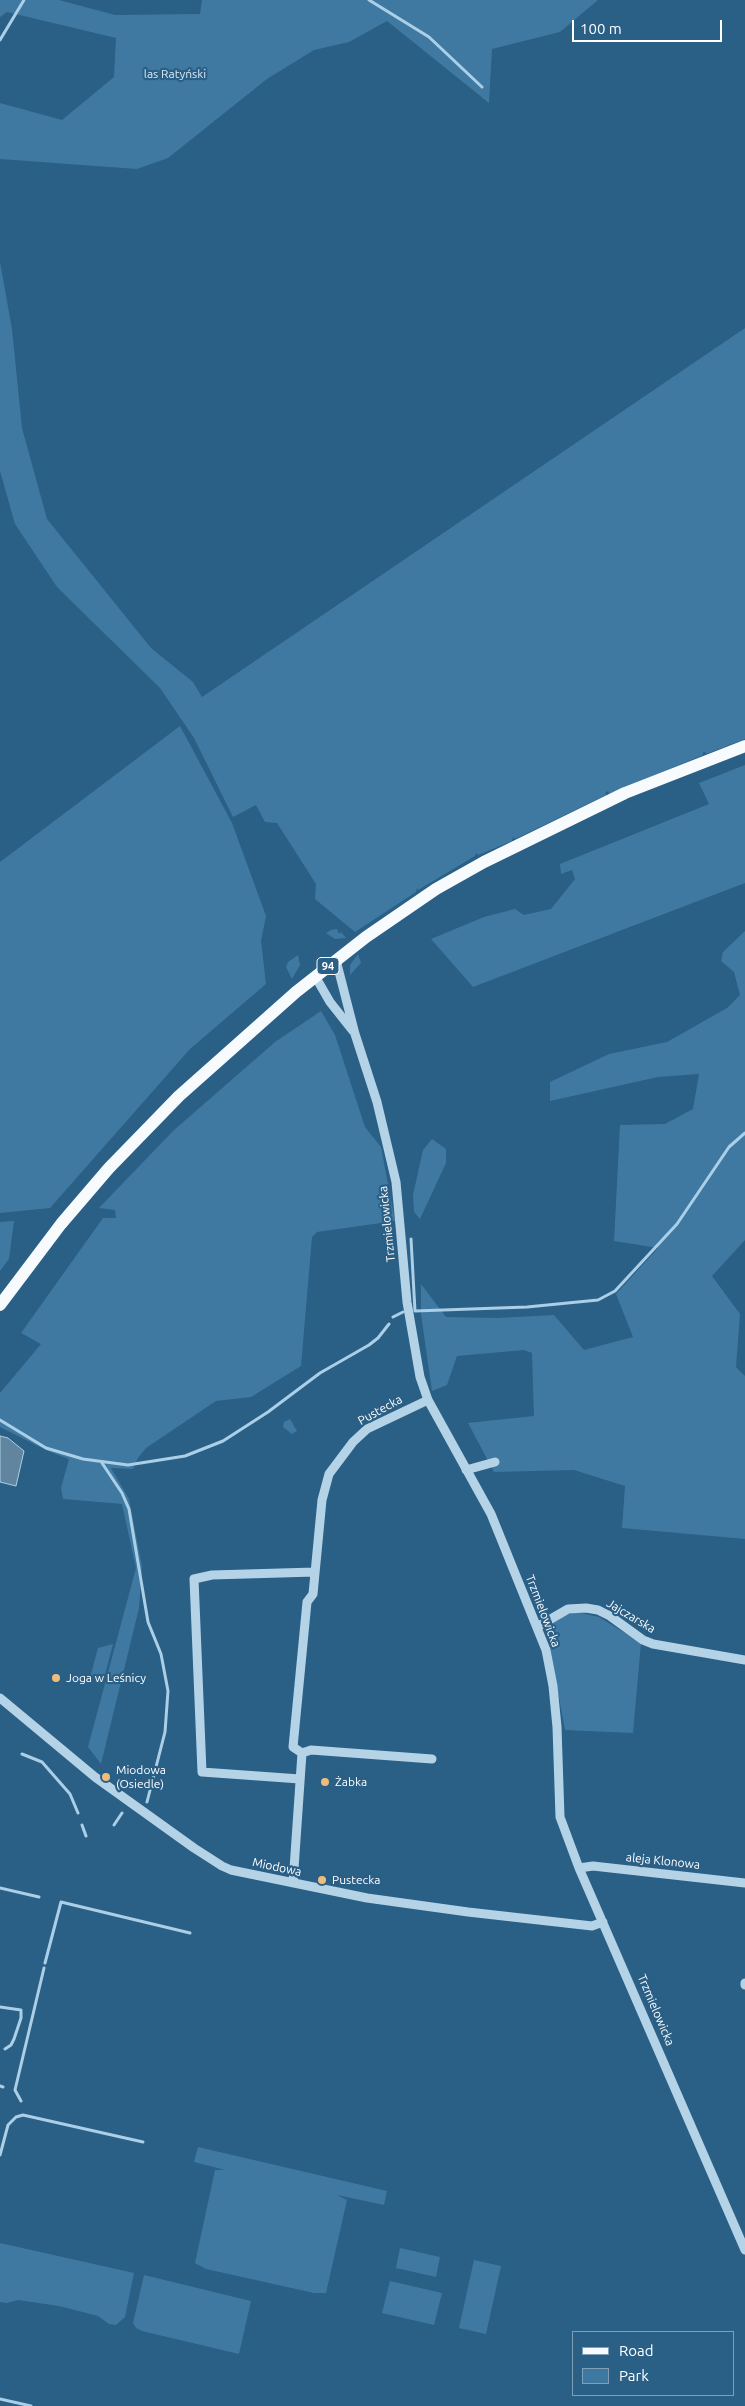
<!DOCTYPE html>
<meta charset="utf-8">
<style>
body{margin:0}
#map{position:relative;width:745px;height:2406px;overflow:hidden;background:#2a5f86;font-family:Ubuntu,sans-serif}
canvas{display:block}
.legend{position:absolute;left:572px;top:2331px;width:162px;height:65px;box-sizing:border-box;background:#2a5f86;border:1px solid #7f9fb6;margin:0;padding:6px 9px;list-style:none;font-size:15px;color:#fff}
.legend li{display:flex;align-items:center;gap:10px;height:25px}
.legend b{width:25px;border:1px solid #7f9fb6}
.scale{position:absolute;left:572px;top:20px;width:150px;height:22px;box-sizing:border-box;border:2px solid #fff;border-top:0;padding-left:6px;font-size:15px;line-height:18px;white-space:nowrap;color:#fff;-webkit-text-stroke:4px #2a5f86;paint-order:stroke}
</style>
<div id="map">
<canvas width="745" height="2406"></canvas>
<ul class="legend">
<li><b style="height:6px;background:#f7fbfe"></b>Road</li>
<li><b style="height:14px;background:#3f79a2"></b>Park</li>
</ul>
<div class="scale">100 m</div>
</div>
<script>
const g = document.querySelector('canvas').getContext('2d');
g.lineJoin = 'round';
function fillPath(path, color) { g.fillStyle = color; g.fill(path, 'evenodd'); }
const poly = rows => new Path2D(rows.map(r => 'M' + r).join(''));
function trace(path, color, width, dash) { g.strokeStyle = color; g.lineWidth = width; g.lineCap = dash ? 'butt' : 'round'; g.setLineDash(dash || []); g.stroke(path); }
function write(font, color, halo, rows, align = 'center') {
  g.font = font + ' Ubuntu,sans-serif'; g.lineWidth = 4.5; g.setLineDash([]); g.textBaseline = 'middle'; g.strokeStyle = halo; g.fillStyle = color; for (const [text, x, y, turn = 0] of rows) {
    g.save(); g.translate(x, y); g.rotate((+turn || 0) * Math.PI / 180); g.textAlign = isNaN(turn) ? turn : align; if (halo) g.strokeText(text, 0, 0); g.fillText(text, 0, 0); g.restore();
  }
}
fillPath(poly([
 [0,0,59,0,115,15,200,14,202,0,598,0,560,32,492,49,489,103,387,21,349,42,314,50,267,79,168,158,137,169,0,159,0,103,62,120,114,77,116,38,7,12,0,17],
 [0,262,12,329,22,428,47,519,151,648,193,682,202,697,745,328,745,739,706,754,705,752,703,752,703,755,609,794,608,791,605,793,606,795,515,839,513,837,512,841,478,855,476,853,475,856,418,890,417,888,416,892,355,932,315,899,316,884,277,823,265,822,256,805,233,817,194,738,160,688,57,587,15,524,0,471],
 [180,726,232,823,266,916,261,941,266,984,190,1049,50,1208,0,1213,0,862],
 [745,765,745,883,473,987,431,939,484,917,515,909,524,915,551,909,575,879,572,870,561,874,560,864,709,804,699,783],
 [337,929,339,934,341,932,346,938,335,939,326,933,331,930],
 [745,931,745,1240,712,1276,740,1314,736,1367,745,1376,745,1539,622,1528,625,1486,574,1470,494,1472,468,1423,534,1416,532,1353,524,1350,457,1356,447,1385,432,1391,421,1314,421,1284,446,1317,497,1318,554,1315,584,1350,633,1337,616,1294,658,1248,614,1241,620,1125,665,1124,693,1109,699,1074,658,1077,550,1101,550,1082,609,1054,667,1042,727,1008,740,995,734,972,721,961,723,952],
 [358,954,361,963,350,975,350,965],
 [298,955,300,965,292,979,286,967,288,962],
 [321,1011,335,1035,365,1127,381,1147,395,1221,317,1232,312,1237,301,1366,251,1397,216,1401,146,1448,138,1458,133,1469,111,1468,129,1499,142,1567,139,1608,101,1764,88,1747,136,1568,122,1504,63,1499,61,1488,69,1459,48,1451,0,1427,0,1393,41,1344,21,1333,103,1218,116,1218,115,1210,99,1208,173,1131,275,1042],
 [432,1139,446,1149,446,1163,420,1219,414,1212,413,1195,423,1150],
 [14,1221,9,1259,0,1271,0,1222],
 [290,1419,297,1431,292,1434,283,1427,284,1422],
 [576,1612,599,1617,641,1643,633,1733,565,1730,550,1648,551,1636,553,1622,561,1616],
 [113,1644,103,1682,98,1680,91,1674,98,1648],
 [198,2147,387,2191,384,2205,337,2195,347,2200,326,2293,314,2293,206,2269,195,2263,215,2170,225,2170,194,2162],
 [0,2243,134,2273,125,2317,116,2325,109,2324,98,2316,59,2306,18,2300,7,2303,0,2302],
 [400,2248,440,2257,436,2277,396,2268],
 [474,2260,501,2266,486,2334,459,2328],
 [144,2275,251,2301,239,2354,142,2331,136,2328,133,2323],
 [390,2281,442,2293,434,2325,382,2313]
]), '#3f79a2');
const water = poly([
 [0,1436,8,1438,24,1451,16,1486,0,1482,0,1436]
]);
fillPath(water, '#61859f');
trace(water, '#aacfe7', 1);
trace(poly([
 [369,0,429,37,482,87],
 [0,40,24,0],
 [411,1239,415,1311,527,1307,598,1300,615,1291,677,1224,729,1147,745,1133],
 [393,1317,403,1312],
 [0,1420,46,1448,83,1459,128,1465,185,1456,223,1441,268,1412,320,1373,369,1345,378,1338,389,1324],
 [102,1463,122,1493,129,1509,148,1622,161,1654,168,1691,165,1732,147,1802],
 [22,1754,42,1762,70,1794,78,1813],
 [82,1825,86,1836],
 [114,1825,122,1813],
 [0,1888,39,1897],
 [45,1963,61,1902,190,1933],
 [0,2007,21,2010,21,2018,14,2039,11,2045,5,2049],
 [0,2086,3,2087],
 [21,2101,15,2090,44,1968],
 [0,2155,8,2125,16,2117,23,2115,143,2142],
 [0,2399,31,2406]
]), '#aacfe7', 3);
trace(poly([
 [336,960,355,1034,377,1102,396,1182,407,1302,420,1377,428,1400,491,1514,546,1650,553,1686,557,1727,560,1817,579,1868,745,2250],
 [315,976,330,1002,353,1031],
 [466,1470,495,1462],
 [537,1627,568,1609,586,1608,598,1610,610,1616,643,1640,653,1644,745,1660],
 [0,1698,95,1777,194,1848,222,1866,231,1870,367,1898,468,1912,592,1926,603,1922],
 [302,1753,311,1750,432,1759],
 [300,1779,202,1772,194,1579,212,1575,315,1572],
 [579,1868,593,1866,745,1883],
 [293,1883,302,1753,293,1747,307,1602,313,1594,322,1500,329,1474,353,1442,367,1429,428,1400],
 [745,1985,745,1983]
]), '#b5d3e7', 9);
trace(poly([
 [0,1305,61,1224,109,1168,179,1096,296,992,366,937,436,889,484,862,625,793,745,746]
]), '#f7fbfe', 12);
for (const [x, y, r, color] of [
 [56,1678,5,"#eebd7d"],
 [106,1777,5,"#eebd7d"],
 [325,1782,5,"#eebd7d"],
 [322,1880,5,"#eebd7d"]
]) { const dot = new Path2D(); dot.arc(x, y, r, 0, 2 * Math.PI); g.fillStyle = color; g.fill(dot); trace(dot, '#2a5f86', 2); }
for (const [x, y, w] of [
 [328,966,22]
]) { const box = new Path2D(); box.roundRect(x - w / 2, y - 8.5, w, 17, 4); g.fillStyle = '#2a5f86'; g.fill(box); trace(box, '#fff', 1); }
write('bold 11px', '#fff', null, [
 ["94",328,966]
]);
write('12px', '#d9eaf6', '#2a5f86', [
 ["las Ratyński",175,74]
]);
write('12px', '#fff', '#2a5f86', [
 ["Trzmielowicka",387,1224,-96],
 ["Pustecka",380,1410,-29],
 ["Trzmielowicka",543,1611,69],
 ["Jajczarska",631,1616,31],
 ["aleja Klonowa",663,1861,6],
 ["Miodowa",277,1867,12],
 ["Trzmielowicka",656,2010,67]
]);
write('12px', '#fff', '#2a5f86', [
 ["Joga w Leśnicy",66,1678],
 ["Miodowa",116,1770],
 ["(Osiedle)",116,1784],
 ["Żabka",335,1782],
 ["Pustecka",332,1880]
], 'left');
</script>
